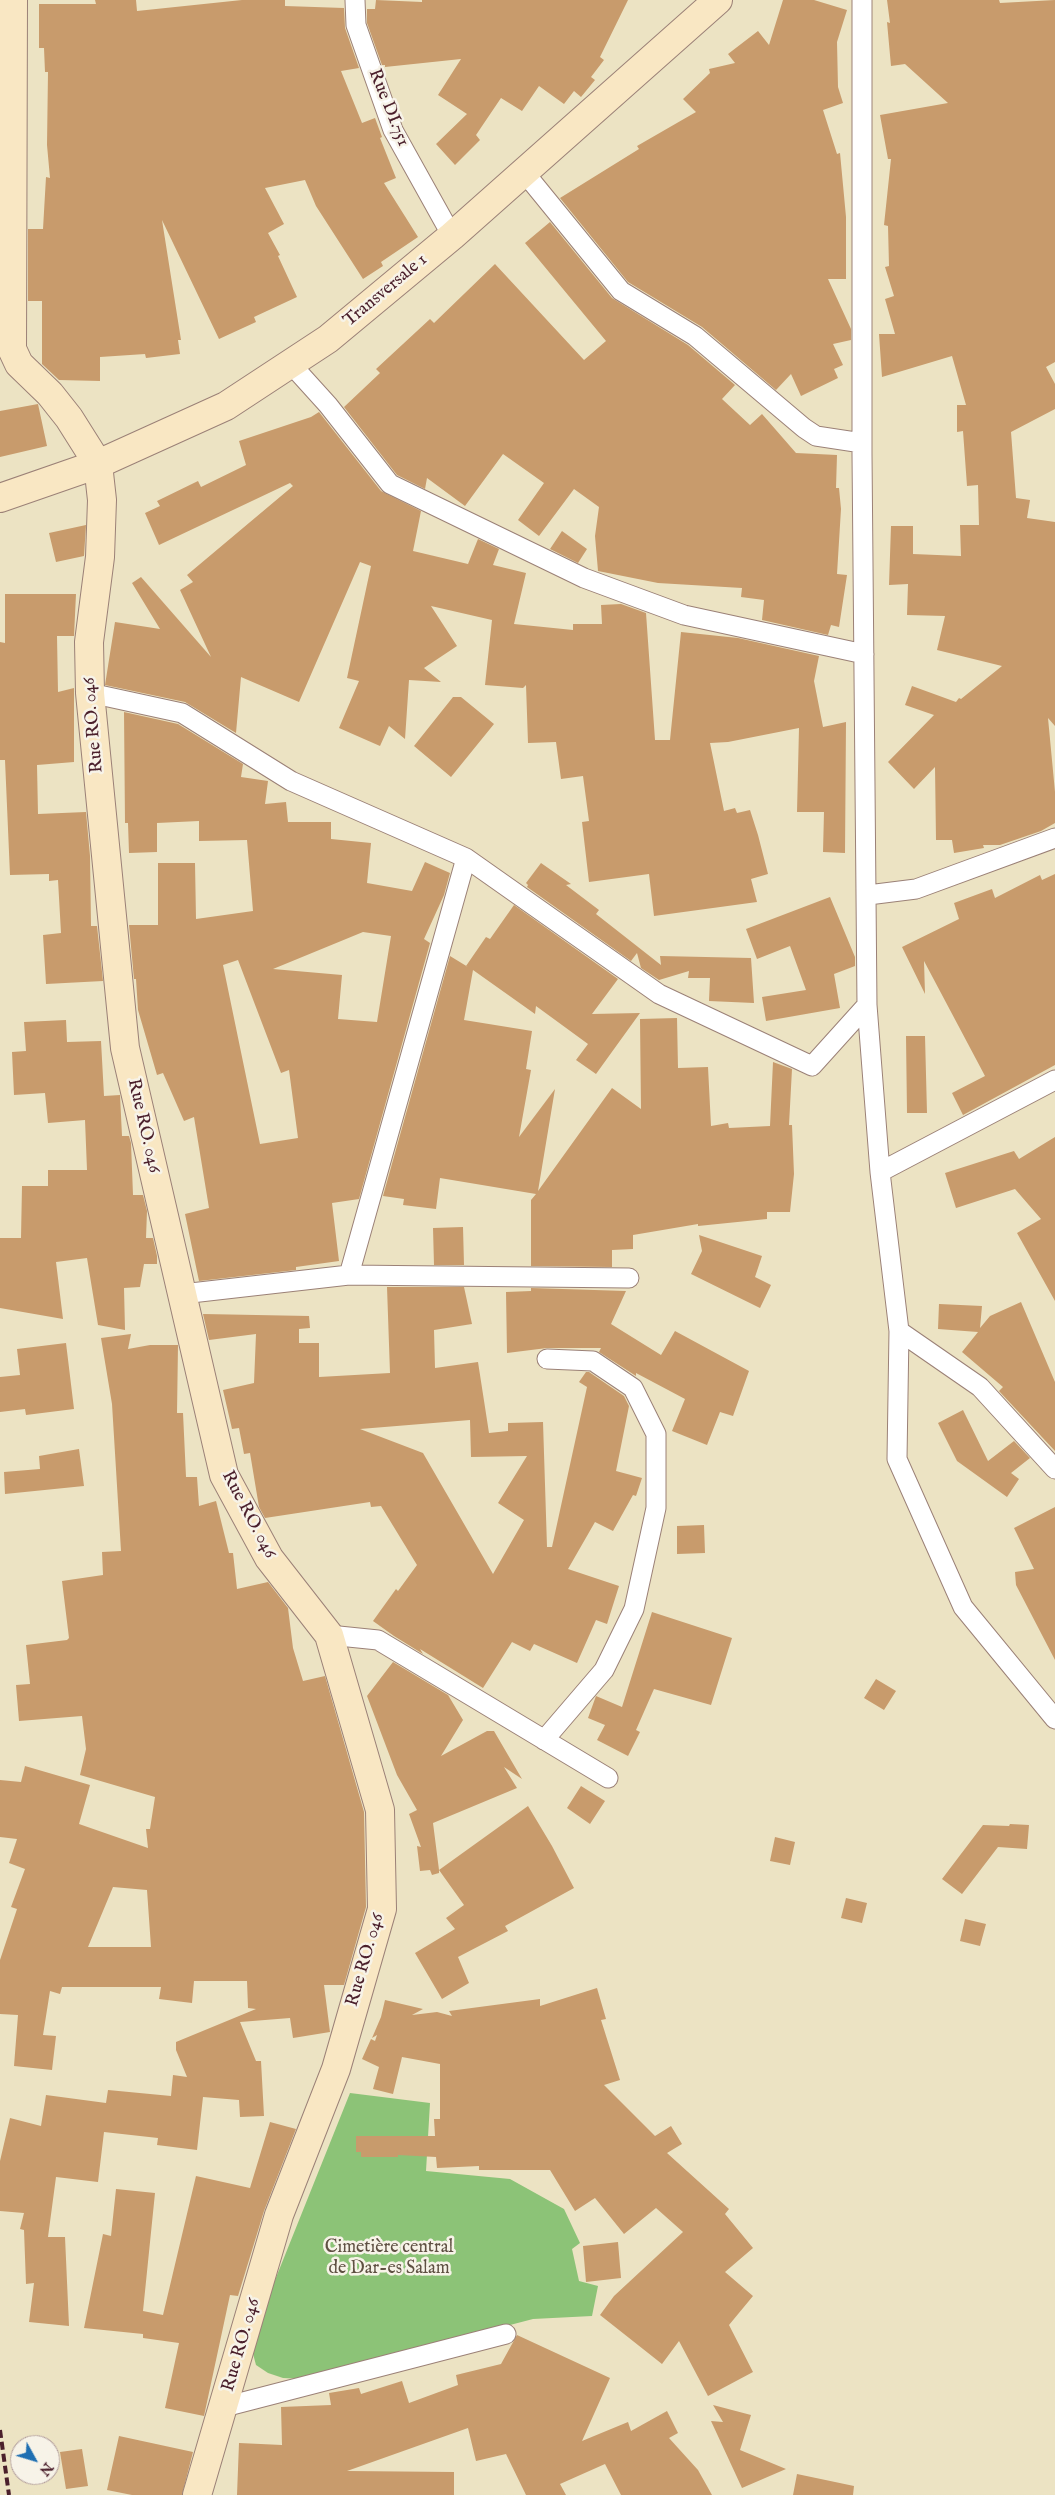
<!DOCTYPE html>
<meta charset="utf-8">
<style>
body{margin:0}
#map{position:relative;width:1055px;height:2495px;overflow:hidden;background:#ece3c3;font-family:"IM FELL English",serif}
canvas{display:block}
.north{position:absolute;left:10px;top:2435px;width:50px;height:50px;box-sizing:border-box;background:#f7f3e8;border:1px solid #b29e9c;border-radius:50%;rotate:129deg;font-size:14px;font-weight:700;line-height:20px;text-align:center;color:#4a1f2b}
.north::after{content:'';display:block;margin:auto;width:18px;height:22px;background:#1f6fb2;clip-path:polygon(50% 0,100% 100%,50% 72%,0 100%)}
</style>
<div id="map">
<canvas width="1055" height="2495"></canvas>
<div class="north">N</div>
</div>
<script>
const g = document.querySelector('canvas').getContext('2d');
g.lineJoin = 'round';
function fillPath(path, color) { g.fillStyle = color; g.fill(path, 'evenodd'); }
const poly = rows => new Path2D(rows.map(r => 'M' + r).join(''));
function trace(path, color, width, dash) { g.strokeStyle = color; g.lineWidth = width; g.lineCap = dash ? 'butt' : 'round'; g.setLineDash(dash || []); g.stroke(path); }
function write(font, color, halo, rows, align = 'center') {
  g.font = font + ' "IM FELL English",serif'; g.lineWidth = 5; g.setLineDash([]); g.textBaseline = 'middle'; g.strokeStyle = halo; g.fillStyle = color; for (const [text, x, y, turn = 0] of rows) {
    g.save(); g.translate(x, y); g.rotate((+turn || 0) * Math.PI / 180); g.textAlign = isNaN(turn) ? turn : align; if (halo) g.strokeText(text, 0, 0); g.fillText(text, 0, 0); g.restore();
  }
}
fillPath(poly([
 [350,2093,430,2103,426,2171,510,2179,564,2209,580,2243,572,2249,579,2281,598,2286,592,2316,533,2319,303,2379,283,2378,268,2373,256,2365,252,2350,255,2330]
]), '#8cc377');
fillPath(poly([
 [95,0,136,0,137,11,242,0,285,0,285,6,344,8,345,28,359,68,341,71,362,123,375,118,382,137,380,138,396,178,384,183,418,237,381,262,383,266,363,279,316,206,305,180,265,188,284,224,268,233,280,255,278,256,297,297,254,317,256,322,219,339,162,220,181,340,178,340,180,354,146,358,145,354,100,357,100,381,59,380,42,364,42,301,28,301,28,229,43,229,46,177,50,178,47,145,48,72,45,72,44,48,39,48,39,4,96,4],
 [376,0,422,2,422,0,628,0,600,57,604,60,591,77,595,80,581,97,574,91,564,104,539,86,522,111,501,98,476,135,480,140,455,165,436,144,467,114,438,95,461,59,385,67,385,65,382,65,367,23,367,9,375,9],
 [783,0,814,0,847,10,837,42,838,87,843,103,823,110,837,154,840,153,846,217,846,279,828,279,851,329,851,340,833,344,843,365,834,369,838,378,801,396,791,374,776,390,702,327,628,282,560,198,639,149,637,146,696,112,683,99,710,73,709,69,735,63,728,54,758,31,769,45],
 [887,0,999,0,1000,3,1055,0,1055,362,1046,367,1055,384,1055,409,1011,432,1016,498,1030,500,1027,518,1055,522,1055,726,1048,718,1055,792,1055,823,1041,831,1000,845,983,845,984,848,954,853,952,840,936,840,935,767,914,789,888,762,934,715,905,705,912,686,956,702,959,698,961,699,1002,666,937,650,945,616,907,615,908,584,889,585,891,526,913,526,913,554,961,556,960,525,979,525,978,485,967,486,963,431,957,432,957,405,966,405,952,356,882,377,879,334,895,334,885,299,894,296,885,267,889,266,888,226,884,225,891,159,888,159,880,115,948,103,905,64,891,66,887,22,890,23],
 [550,222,612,298,688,345,735,385,722,399,750,425,762,414,796,453,837,455,836,488,839,488,841,509,837,574,847,575,839,627,831,625,828,635,762,620,764,600,741,597,742,588,658,583,598,571,595,536,599,507,574,489,539,536,518,520,544,483,503,454,465,506,427,478,425,489,397,475,344,407,380,373,376,369,430,319,434,323,495,264,584,360,606,341,525,243],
 [38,404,47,446,0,457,0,411],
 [319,412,381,491,421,511,413,551,468,564,478,539,499,549,493,565,526,573,514,624,573,630,573,624,602,624,601,605,621,604,646,613,655,740,670,740,681,632,738,638,819,656,814,681,823,727,846,722,845,853,823,852,824,812,797,812,799,728,728,742,710,743,724,811,735,808,737,813,750,810,758,835,768,874,751,879,757,902,654,916,649,874,589,882,582,822,589,821,583,776,561,779,556,742,528,743,526,685,523,688,485,685,492,620,431,606,457,646,424,668,441,682,409,680,405,739,389,726,380,746,339,728,359,681,347,678,371,566,360,562,299,702,241,677,236,733,185,702,105,685,115,622,160,629,132,583,141,577,211,657,180,590,193,582,187,575,293,486,290,483,159,545,145,513,160,506,157,501,198,481,201,487,246,465,239,441,311,417],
 [86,525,84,556,56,562,49,533],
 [562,531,587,549,578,563,550,549],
 [5,594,76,594,74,636,57,636,58,692,74,688,74,762,37,765,38,814,86,812,90,856,91,926,97,926,103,981,46,984,43,935,61,933,58,880,49,881,49,874,10,875,5,760,0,760,0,642,5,643],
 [453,697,461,697,494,724,451,777,414,746],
 [124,712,178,724,243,764,241,777,268,781,265,804,286,802,288,822,331,822,331,839,371,843,367,883,412,891,425,862,450,873,444,895,424,939,430,943,359,1199,332,1203,339,1261,296,1267,296,1270,199,1281,185,1214,209,1208,194,1117,184,1121,163,1073,157,1075,138,1010,136,979,134,979,129,925,158,925,158,863,195,863,196,919,253,911,247,840,199,841,199,821,157,823,157,852,129,853,128,823,125,823],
 [363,932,391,936,377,1022,338,1019,342,975,273,969],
 [238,960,281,1073,289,1070,298,1138,260,1144,223,965],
 [541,863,571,884,566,885,599,910,596,914,661,965,660,956,751,958,754,1003,709,1001,710,978,688,978,689,971,659,980,641,968,637,953,631,961,527,887,528,885,526,883],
 [1055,874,1055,1065,963,1115,952,1093,985,1076,924,961,925,994,902,947,959,919,954,903,992,889,995,898,1040,875,1042,880],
 [830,897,855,957,855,966,834,974,840,1008,766,1021,762,997,806,990,790,946,757,959,746,929],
 [514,905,618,979,592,1014,640,1013,596,1074,576,1060,588,1044,536,1006,535,1014,473,970,464,1020,532,1031,526,1069,531,1070,519,1137,555,1089,538,1191,612,1088,641,1109,640,1019,677,1018,678,1068,708,1067,711,1126,728,1123,729,1128,770,1126,773,1062,792,1069,789,1125,792,1125,794,1174,790,1212,767,1212,767,1219,698,1226,698,1224,633,1235,633,1249,612,1250,612,1267,531,1266,531,1200,536,1194,440,1178,436,1209,403,1205,404,1199,383,1196,450,956,468,967,466,966,486,937,490,939],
 [66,1020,67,1042,101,1041,104,1096,120,1095,122,1136,129,1136,131,1143,133,1195,143,1195,147,1211,146,1238,153,1238,157,1256,157,1264,144,1264,140,1287,124,1288,125,1330,98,1325,87,1258,56,1262,63,1319,0,1308,0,1238,21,1238,22,1186,48,1186,48,1170,87,1170,85,1120,48,1123,45,1093,14,1095,12,1052,26,1051,24,1022],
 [906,1036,925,1036,927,1113,907,1113],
 [1055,1137,1055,1301,1017,1233,1041,1219,1015,1189,956,1208,945,1173,1014,1151,1019,1159],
 [463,1227,464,1265,434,1265,433,1228],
 [699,1235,762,1256,755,1277,771,1285,760,1308,691,1274,702,1251],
 [387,1287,464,1287,472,1324,434,1330,435,1368,478,1362,489,1433,508,1431,508,1423,543,1422,547,1547,552,1547,587,1387,579,1382,586,1372,589,1372,624,1396,629,1406,616,1471,642,1478,636,1496,633,1495,613,1531,595,1522,568,1569,619,1586,607,1624,596,1620,577,1663,534,1644,530,1651,512,1642,483,1688,420,1649,423,1654,394,1636,373,1621,396,1589,398,1591,417,1565,381,1506,371,1507,370,1502,265,1518,259,1507,250,1453,244,1454,239,1428,232,1429,223,1390,254,1383,256,1334,209,1340,203,1314,309,1316,310,1328,299,1329,299,1343,319,1343,319,1377,390,1373],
 [470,1420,471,1457,527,1456,498,1503,524,1520,493,1574,423,1453,360,1429],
 [531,1288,626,1291,611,1324,661,1355,675,1331,749,1371,733,1416,720,1412,707,1445,672,1431,685,1399,636,1373,636,1376,599,1352,601,1348,547,1348,507,1353,506,1292,531,1291],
 [1021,1302,1055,1382,1055,1451,999,1391,1003,1387,962,1352,978,1332,938,1329,939,1304,982,1306,980,1328,990,1316],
 [131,1334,128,1349,150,1345,178,1345,177,1413,183,1413,186,1477,197,1477,199,1506,216,1501,229,1553,233,1553,237,1589,268,1582,288,1608,293,1648,303,1681,325,1676,364,1812,366,1907,344,1985,324,1985,330,2032,293,2038,290,2018,240,2022,256,2061,261,2061,264,2116,240,2117,239,2100,203,2097,197,2150,157,2145,158,2138,104,2132,98,2182,56,2177,48,2237,65,2237,69,2326,29,2322,34,2283,26,2284,24,2230,20,2229,24,2213,0,2211,0,2161,10,2118,41,2126,46,2095,106,2103,108,2090,171,2096,173,2075,187,2077,176,2050,176,2042,256,2009,248,2008,247,1981,194,1981,192,2003,159,1999,161,1987,62,1987,60,1994,50,1991,43,2035,56,2036,52,2070,14,2066,18,2015,0,2014,0,1960,17,1909,11,1907,25,1869,9,1863,17,1839,0,1837,0,1780,21,1782,25,1766,90,1785,79,1824,148,1848,146,1829,150,1829,155,1797,80,1775,86,1749,82,1716,19,1721,16,1685,30,1684,26,1645,67,1640,69,1638,62,1581,103,1575,102,1552,121,1551,112,1404,101,1338],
 [113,1887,147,1890,151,1947,88,1947],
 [66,1343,74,1409,26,1415,25,1409,0,1412,0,1377,20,1375,17,1349],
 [963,1410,988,1461,1014,1441,1030,1458,1011,1473,1019,1479,1007,1497,957,1461,938,1423],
 [79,1449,84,1486,5,1494,4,1472,40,1469,39,1456],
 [1055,1507,1055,1660,1016,1585,1015,1572,1034,1569,1014,1528],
 [704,1525,705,1553,677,1554,677,1526],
 [652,1612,732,1638,711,1705,654,1689,636,1730,640,1732,628,1756,597,1740,605,1725,588,1718,596,1696,622,1707],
 [393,1662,448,1695,463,1720,441,1756,487,1731,494,1731,522,1779,504,1767,517,1788,433,1823,439,1870,528,1806,552,1846,574,1888,505,1926,508,1931,458,1957,469,1983,442,1999,415,1953,455,1929,446,1918,464,1905,439,1870,439,1873,432,1875,430,1870,420,1871,417,1846,421,1847,409,1814,417,1810,397,1775,367,1696],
 [876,1679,896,1691,884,1710,864,1698],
 [581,1786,605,1801,590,1824,567,1808],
 [1010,1824,1029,1825,1027,1849,998,1847,962,1894,942,1879,983,1825,1009,1826],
 [775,1837,795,1842,790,1865,770,1861],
 [846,1898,867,1903,862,1923,841,1918],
 [965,1919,986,1924,980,1946,960,1941],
 [597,1988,606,2019,601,2020,620,2080,604,2085,655,2136,671,2126,682,2144,667,2153,729,2209,725,2214,753,2248,725,2272,753,2296,729,2325,753,2372,708,2396,679,2341,662,2364,600,2315,614,2296,683,2232,656,2208,624,2234,595,2198,575,2211,550,2170,479,2170,479,2166,437,2168,436,2157,398,2155,398,2157,361,2157,361,2152,356,2152,356,2136,435,2136,434,2119,440,2119,440,2064,402,2057,393,2094,373,2089,379,2067,362,2059,371,2039,375,2041,377,2035,372,2038,381,2017,385,2000,423,2009,412,2015,437,2012,452,2016,449,2011,540,1999,540,2006],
 [270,2122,296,2129,264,2211,238,2296,230,2295,204,2416,165,2408,179,2343,143,2338,143,2334,84,2328,103,2234,111,2236,116,2189,155,2193,143,2311,163,2315,196,2176,250,2188],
 [618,2242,621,2278,586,2282,583,2246],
 [517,2335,610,2378,582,2441,628,2422,631,2431,667,2411,678,2433,669,2438,698,2470,712,2495,621,2495,605,2464,560,2484,566,2495,526,2495,506,2454,476,2461,468,2428,347,2471,454,2472,454,2495,237,2495,239,2443,282,2445,281,2407,331,2405,329,2393,359,2388,361,2394,402,2381,409,2403,458,2385,456,2375,501,2364],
 [713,2405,751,2415,740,2450,786,2469,742,2488,711,2421,723,2422],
 [119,2436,193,2452,182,2495,132,2495,107,2490],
 [82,2449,88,2486,66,2489,60,2452],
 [797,2474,854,2486,853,2495,793,2495]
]), '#c89b6c');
const street = poly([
 [355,0,356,25,393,130,452,236],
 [862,0,862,454,867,1005,880,1172,899,1331,897,1459,963,1607,1055,1719],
 [524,172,621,291,695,336,804,428,816,436,862,443],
 [290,363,328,405,390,484,584,578,684,615,864,654],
 [90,693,182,713,291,781,466,858,659,994,812,1066,867,1005],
 [868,895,916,889,1055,838],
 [880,1172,1055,1080],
 [349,1275,466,858],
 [182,1294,349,1275,629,1278],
 [899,1331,980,1387,1055,1469],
 [329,1635,378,1640,608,1778],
 [544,1740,604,1670,634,1609,656,1508,656,1434,633,1388,593,1361,547,1359],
 [224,2407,506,2334]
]);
const secondary = poly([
 [13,0,12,349,19,364,50,394,69,418,98,464,102,500,100,557,89,642,90,693,125,1048,224,1475,269,1558,329,1635,380,1810,382,1909,336,2069,279,2215,197,2495],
 [0,498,98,464,226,406,328,339,452,236,718,0]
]);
trace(street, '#9b8177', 21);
trace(secondary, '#9b8177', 30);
trace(street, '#fff', 19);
trace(secondary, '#f9e7c3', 28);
trace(poly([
 [0,2430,9,2495]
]), '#4a1f2b', 4, [8, 4]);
write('18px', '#4a1f2b', '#f7f3e8', [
 ["Rue DI.751",388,108,68],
 ["Transversale 1",386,291,-40],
 ["Rue RO. 046",94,725,-95],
 ["Rue RO. 046",143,1126,77],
 ["Rue RO. 046",248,1515,62],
 ["Rue RO. 046",366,1960,-74],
 ["Rue RO. 046",242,2345,-74]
]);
write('18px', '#5e5042', '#f7f3e8', [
 ["Cimetière central",389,2248],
 ["de Dar-es Salam",389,2269]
]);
</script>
